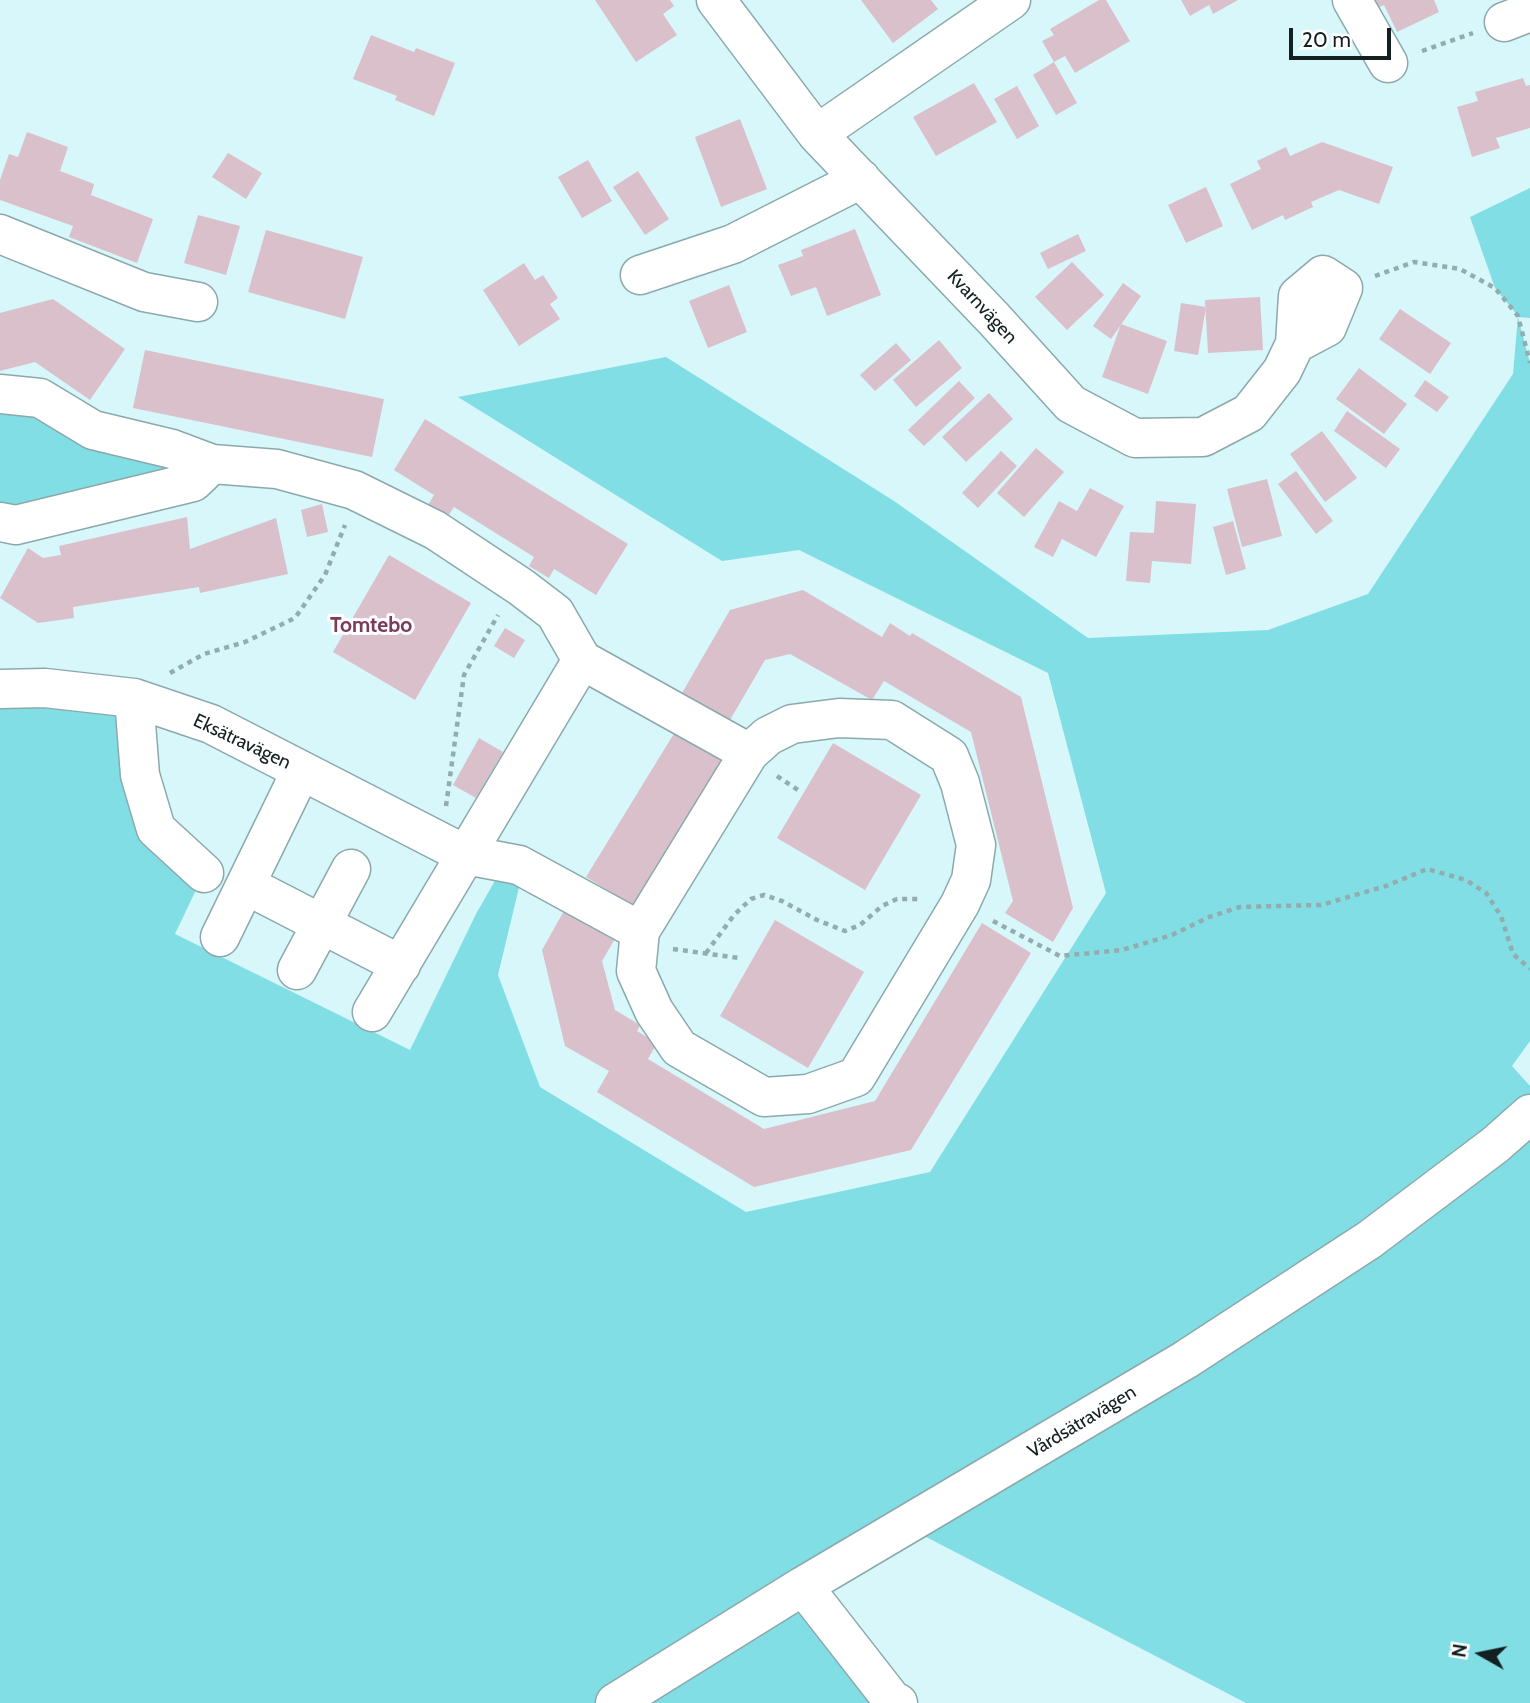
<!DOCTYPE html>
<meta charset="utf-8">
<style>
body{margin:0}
#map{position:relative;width:1530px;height:1703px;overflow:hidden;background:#d7f7fa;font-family:Cabin,sans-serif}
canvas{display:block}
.north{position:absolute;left:1446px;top:1619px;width:70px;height:70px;-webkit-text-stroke:5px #fff;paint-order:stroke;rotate:279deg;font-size:19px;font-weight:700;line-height:28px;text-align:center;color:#131f20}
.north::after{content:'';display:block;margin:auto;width:24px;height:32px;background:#131f20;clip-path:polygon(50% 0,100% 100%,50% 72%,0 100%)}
.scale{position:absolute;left:1289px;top:28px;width:102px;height:32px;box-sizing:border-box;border:4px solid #131f20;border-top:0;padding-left:9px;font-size:21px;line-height:24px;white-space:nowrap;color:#131f20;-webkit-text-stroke:5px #fff;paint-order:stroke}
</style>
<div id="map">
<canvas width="1530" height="1703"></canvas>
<div class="north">N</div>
<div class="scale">20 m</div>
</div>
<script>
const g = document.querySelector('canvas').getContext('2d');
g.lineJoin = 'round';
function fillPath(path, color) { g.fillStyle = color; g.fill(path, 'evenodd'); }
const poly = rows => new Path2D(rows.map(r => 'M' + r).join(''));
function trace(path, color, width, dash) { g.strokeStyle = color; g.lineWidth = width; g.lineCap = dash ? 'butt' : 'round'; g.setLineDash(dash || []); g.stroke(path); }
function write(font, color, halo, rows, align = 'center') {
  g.font = font + ' Cabin,sans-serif'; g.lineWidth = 6; g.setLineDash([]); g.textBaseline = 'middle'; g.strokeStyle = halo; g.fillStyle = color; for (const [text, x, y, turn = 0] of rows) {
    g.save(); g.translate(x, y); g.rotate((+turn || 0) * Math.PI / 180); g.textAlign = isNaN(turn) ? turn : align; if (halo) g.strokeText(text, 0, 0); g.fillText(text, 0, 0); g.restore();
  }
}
fillPath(poly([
 [1530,188,1530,318,1518,317,1530,363,1530,1041,1512,1066,1530,1086,1530,1703,1246,1703,905,1526,804,1586,898,1703,0,1703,0,689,134,698,140,775,204,873,175,934,410,1050,476,914,501,870,521,879,498,975,540,1087,746,1212,930,1172,1106,893,1048,673,799,550,722,561,458,397,666,357,894,501,1088,638,1268,630,1368,594,1513,374,1518,316,1495,288,1470,217],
 [0,394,168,466,167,488,0,522]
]), '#81dee5');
fillPath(poly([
 [595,0,670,0,674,6,663,14,677,35,636,62],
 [861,0,931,0,938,9,893,43],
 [1099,0,1106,0,1130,41,1075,73,1065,56,1054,62,1042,41,1054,35,1050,29],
 [1181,0,1238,0,1213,14,1209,5,1190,16],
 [1369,0,1434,0,1439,12,1397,32,1384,5,1373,10],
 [371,35,414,52,416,48,455,63,434,116,395,100,397,96,353,79],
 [1054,62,1077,103,1056,115,1033,75],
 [1523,78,1526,86,1530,85,1530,128,1496,138,1500,148,1472,157,1457,107,1478,101,1475,92],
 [974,83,997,122,936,156,913,117],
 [1017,86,1039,126,1017,139,994,99],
 [740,119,767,189,721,207,695,137],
 [27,132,68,147,60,171,94,184,91,195,153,219,137,263,69,237,73,226,0,200,0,180,9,154,18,157],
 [1322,142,1393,167,1379,204,1339,190,1311,202,1313,207,1285,220,1283,215,1252,230,1230,184,1261,169,1257,161,1286,147,1290,156],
 [228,153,262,173,246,199,212,177],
 [588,160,612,201,582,218,558,177],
 [638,171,669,219,645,235,613,187],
 [1206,187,1223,226,1186,243,1168,205],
 [198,215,240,226,226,275,184,263],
 [855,229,881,295,827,316,816,287,791,296,778,265,803,256,801,250],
 [266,230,363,257,345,319,248,292],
 [1078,234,1086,251,1048,269,1040,253],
 [1072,262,1104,295,1067,330,1035,297],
 [524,263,535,280,543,275,558,298,550,304,560,319,519,346,483,290],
 [1123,283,1141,296,1111,339,1093,326],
 [729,285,747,332,708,348,689,301],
 [1260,297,1263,350,1208,353,1205,300],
 [53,299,125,349,90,400,35,362,0,371,0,313],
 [1181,303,1206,307,1198,355,1174,351],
 [1400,309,1451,343,1430,374,1379,339],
 [1121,324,1167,341,1148,394,1102,377],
 [939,340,962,368,916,407,893,380],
 [896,343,911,360,875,391,860,375],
 [145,350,384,399,372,457,133,408],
 [1359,368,1407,404,1384,434,1336,399],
 [1425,380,1449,397,1437,412,1414,396],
 [959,381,975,398,924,446,908,430],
 [989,393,1013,419,966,462,942,437],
 [1347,411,1400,449,1386,468,1334,431],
 [425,419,628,544,596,595,554,569,549,578,529,566,534,557,454,507,448,516,428,505,434,495,394,470],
 [1322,431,1357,478,1325,502,1290,454],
 [1036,448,1064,472,1024,517,997,493],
 [1001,451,1017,466,978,508,962,493],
 [1296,471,1333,521,1316,534,1278,484],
 [1267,479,1282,536,1242,547,1227,489],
 [1090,488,1124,506,1096,557,1062,539,1053,557,1034,547,1059,501,1077,511],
 [1156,501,1196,504,1191,564,1152,561,1150,583,1126,581,1130,532,1154,533],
 [322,504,328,532,307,537,301,510],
 [187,517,190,549,276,518,288,574,200,593,199,587,73,607,74,618,38,623,0,598,28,548,43,558,61,555,59,546],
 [1233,521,1246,569,1226,575,1213,527],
 [389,555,471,603,415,700,333,652],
 [803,590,882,637,890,623,910,636,912,633,1021,697,1073,908,1053,942,1005,913,1013,901,971,732,884,681,872,700,790,654,765,660,730,720,682,693,730,610],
 [505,628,525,640,514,658,494,646],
 [678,727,725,756,634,906,586,877],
 [479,738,503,752,476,798,453,785],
 [833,743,921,795,865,890,777,838],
 [569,902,619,932,602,961,615,1010,640,1025,637,1031,657,1043,648,1059,764,1129,875,1101,982,923,1031,953,911,1150,754,1187,597,1092,609,1071,565,1046,542,950],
 [775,920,864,972,808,1068,720,1016]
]), '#dac0cb');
const minor = poly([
 [716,0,817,134,994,319,1071,404,1135,438,1203,437,1249,413,1282,371,1295,344,1298,296,1323,275,1343,288,1327,327,1295,344],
 [1352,0,1388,63],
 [1504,22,1530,12],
 [817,134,1011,0],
 [0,234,144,292,198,302],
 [640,275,733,244,861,179],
 [0,394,40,398,93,430,172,449,212,464,277,469,354,490,435,530,521,587,555,613,582,660,749,753,768,736,792,724,839,718,892,720,949,756,960,783,976,845,971,880,960,904,856,1077,808,1094,764,1097,679,1048,654,1011,636,971,640,931,749,753],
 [0,522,16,525,193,482,212,464],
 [0,689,45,688,134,698,211,724,466,855,519,865,640,931],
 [134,698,140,775,156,829,204,873],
 [246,885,401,965],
 [220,937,301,771],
 [297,970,351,869],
 [372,1012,582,660],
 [803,1586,892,1700,898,1703],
 [615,1703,803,1586,1185,1360,1369,1240,1495,1145,1530,1114]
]);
trace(minor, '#8ba9ac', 41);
trace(poly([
 [1422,51,1473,33],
 [1375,276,1414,262,1460,269,1495,288,1518,316,1530,363],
 [170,673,204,654,245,642,295,618,325,575,345,525],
 [777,776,798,790],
 [446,806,464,675,498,615],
 [993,921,1060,956,1122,950,1172,935,1209,917,1240,907,1321,905,1386,886,1427,869,1466,880,1486,893,1501,916,1513,954,1530,969],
 [673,949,739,958],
 [706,953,734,915,751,899,764,895,782,901,817,920,845,931,860,925,882,906,897,899,922,899]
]), '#93acae', 4.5, [5, 5]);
trace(minor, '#fff', 38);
write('19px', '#131f20', '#fff', [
 ["Kvarnvägen",982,307,47],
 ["Eksätravägen",242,742,25],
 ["Vårdsätravägen",1082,1422,-31]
]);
write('bold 21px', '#7c3b5c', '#fff', [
 ["Tomtebo",371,626]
]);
</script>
